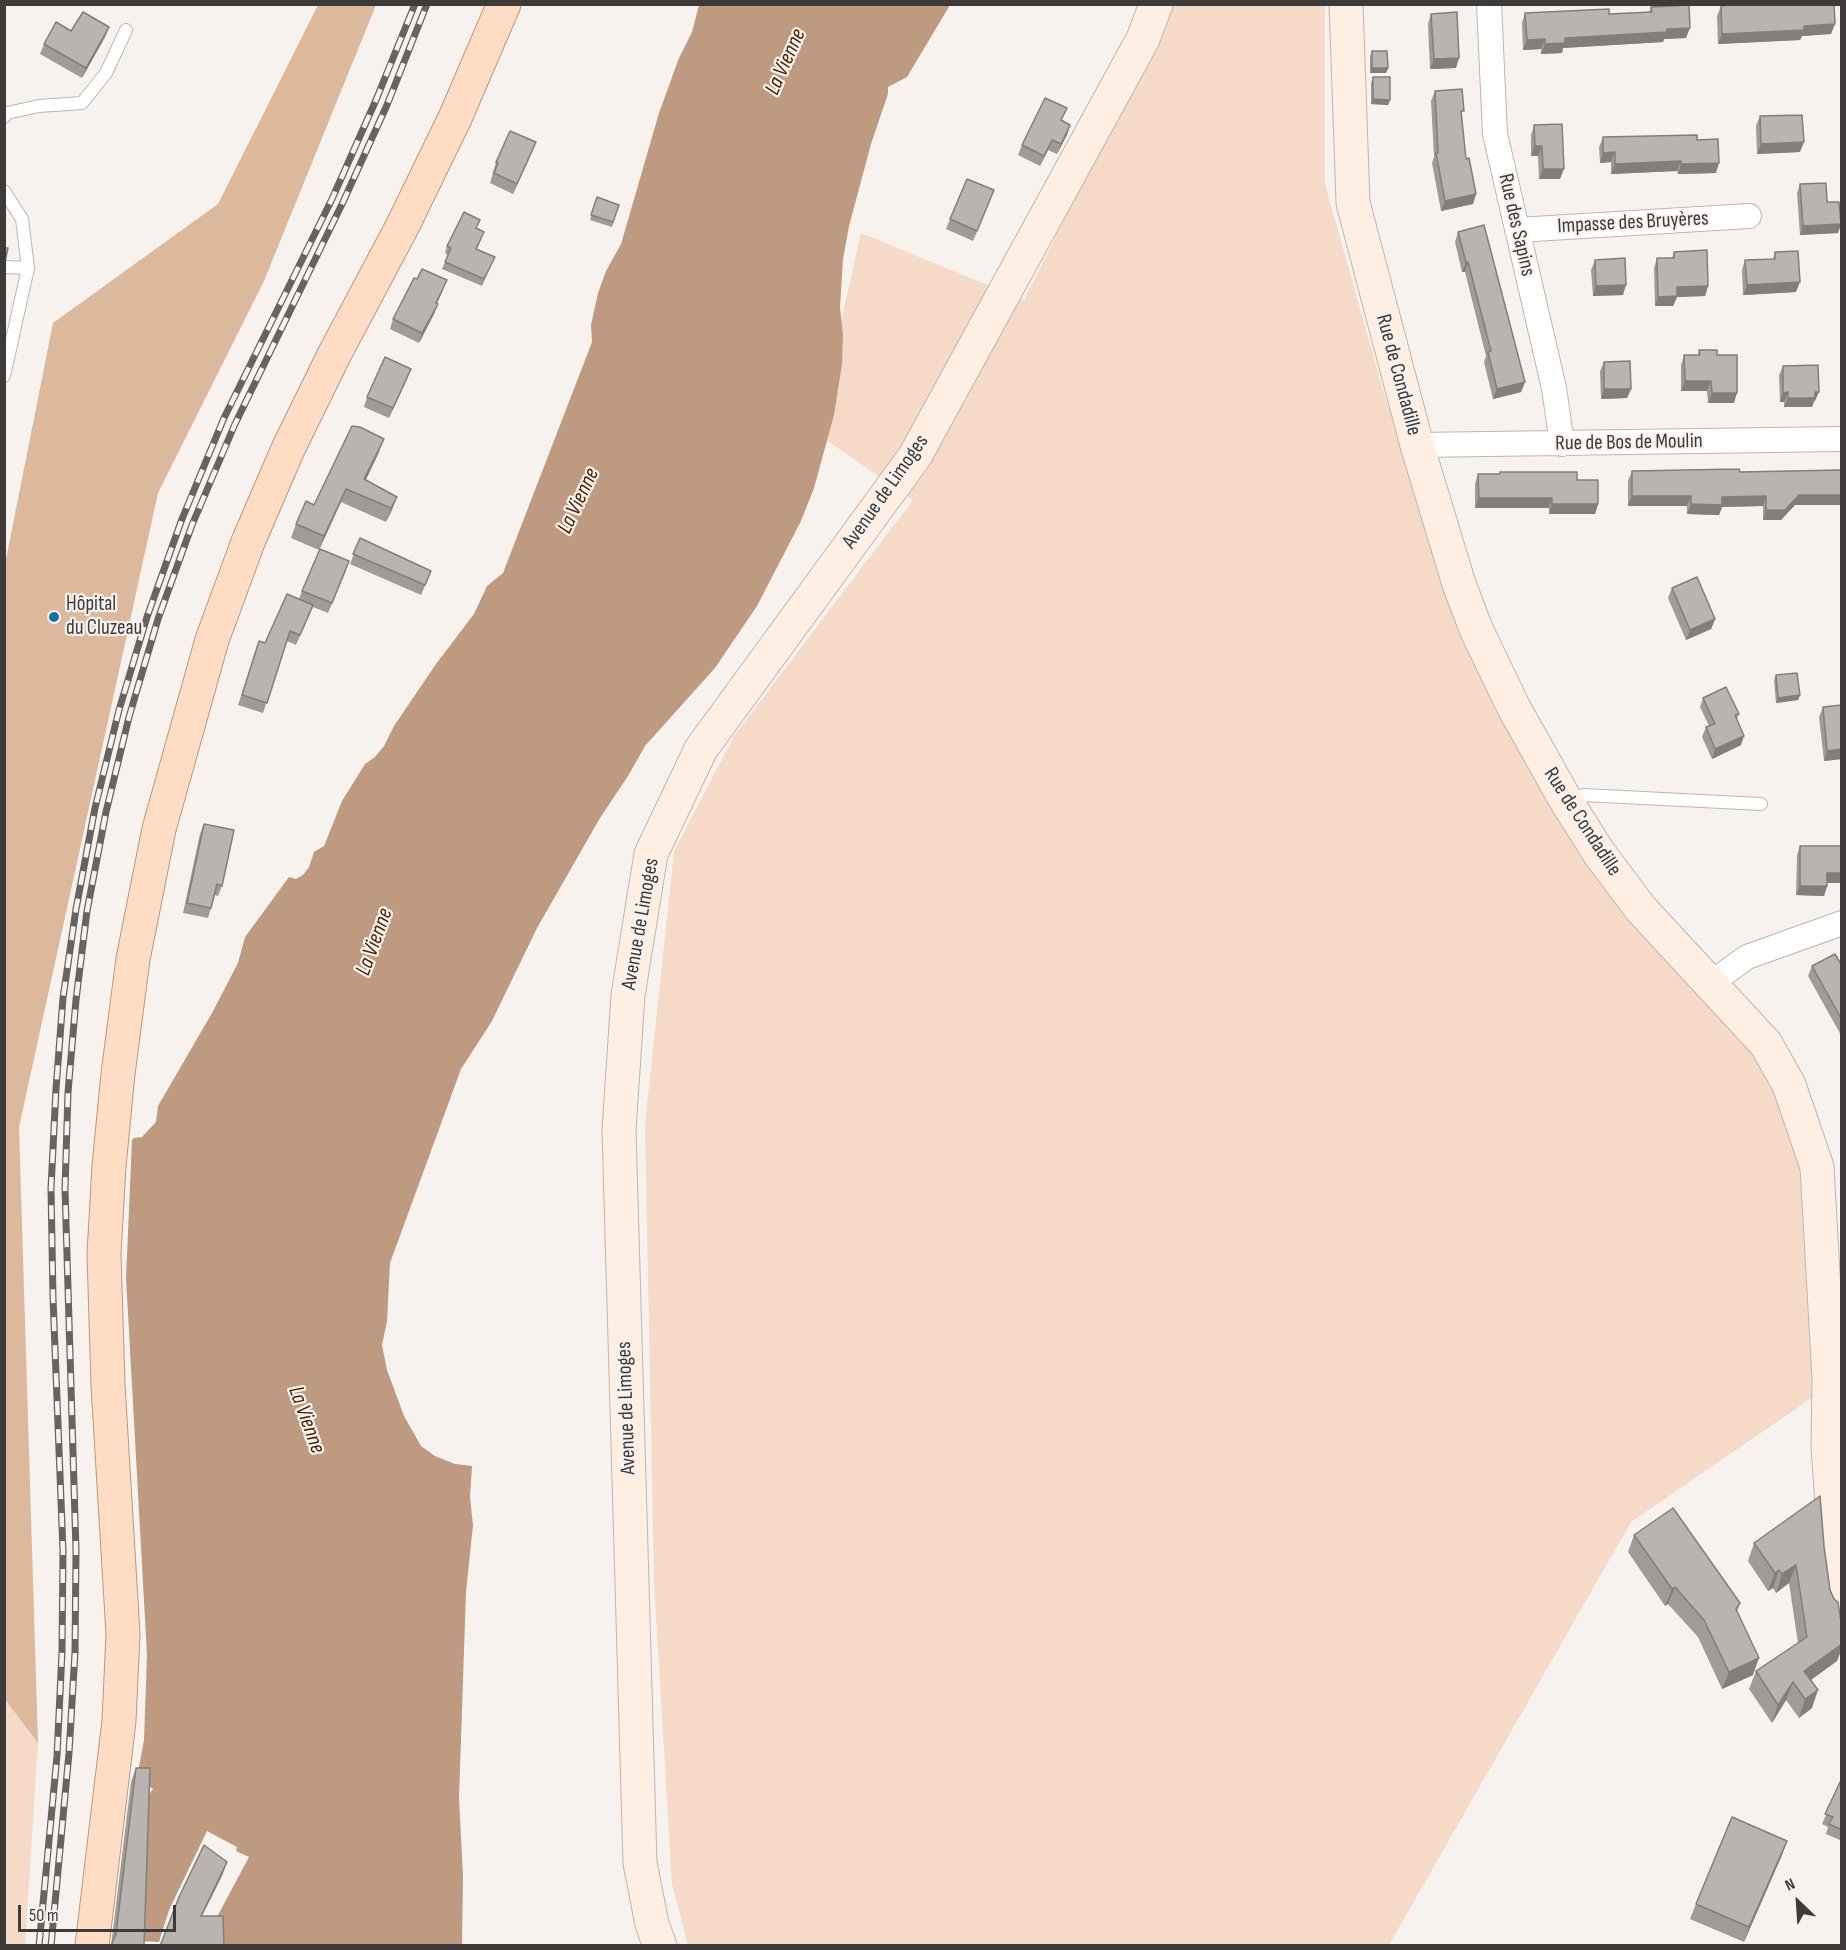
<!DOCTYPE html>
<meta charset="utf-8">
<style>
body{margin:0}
#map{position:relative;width:1846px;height:1950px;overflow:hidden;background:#f8f2ee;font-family:"Sofia Sans Condensed",sans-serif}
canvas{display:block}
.frame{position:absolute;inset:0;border:6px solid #3d3a39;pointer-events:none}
.north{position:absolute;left:1768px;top:1872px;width:60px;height:60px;-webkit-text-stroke:4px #f8f2ee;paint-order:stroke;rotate:335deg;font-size:16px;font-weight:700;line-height:24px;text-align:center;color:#3d3a39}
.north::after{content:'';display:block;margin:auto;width:21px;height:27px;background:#3d3a39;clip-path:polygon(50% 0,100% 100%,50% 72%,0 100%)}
.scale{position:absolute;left:18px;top:1905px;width:158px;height:27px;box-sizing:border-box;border:3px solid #3d3a39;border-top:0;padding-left:8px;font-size:18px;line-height:21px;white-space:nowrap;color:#3d3a39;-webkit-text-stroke:4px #f8f2ee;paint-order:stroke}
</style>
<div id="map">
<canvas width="1846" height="1950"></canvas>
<div class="frame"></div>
<div class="north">N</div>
<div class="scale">50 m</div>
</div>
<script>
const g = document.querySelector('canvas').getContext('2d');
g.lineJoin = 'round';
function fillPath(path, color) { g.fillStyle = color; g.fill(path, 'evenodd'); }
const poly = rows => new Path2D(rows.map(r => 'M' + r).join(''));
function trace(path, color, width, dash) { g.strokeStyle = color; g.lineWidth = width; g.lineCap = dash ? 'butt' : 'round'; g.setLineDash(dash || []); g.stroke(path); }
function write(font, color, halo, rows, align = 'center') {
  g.font = font + ' "Sofia Sans Condensed",sans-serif'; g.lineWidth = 4.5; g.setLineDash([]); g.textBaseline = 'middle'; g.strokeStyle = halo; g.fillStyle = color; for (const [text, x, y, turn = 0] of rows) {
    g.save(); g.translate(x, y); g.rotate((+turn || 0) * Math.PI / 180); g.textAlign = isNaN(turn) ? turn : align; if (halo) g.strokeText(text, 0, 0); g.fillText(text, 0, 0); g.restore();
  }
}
fillPath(poly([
 [1171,5,1325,5,1325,184,1381,383,1456,624,1561,813,1760,1055,1807,1158,1813,1397,1631,1522,1389,1945,688,1945,672,1884,654,1582,645,1125,674,851,734,736,913,500,816,433,861,233,1024,300],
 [4,1698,38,1743,25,1945,5,1945]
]), '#f4dac7');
fillPath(poly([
 [318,5,376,5,264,281,158,493,19,1127,38,1743,4,1698,5,564,53,323,218,204]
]), '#dcb89d');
fillPath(poly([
 [699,5,950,5,907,77,888,87,888,94,871,144,849,226,843,259,840,308,843,335,842,364,834,415,814,488,801,521,757,606,715,668,645,746,628,776,600,818,537,928,492,1021,461,1069,390,1263,387,1322,382,1345,387,1370,404,1416,421,1446,435,1456,455,1464,472,1466,470,1497,473,1525,466,1592,459,1798,463,1876,462,1945,219,1945,218,1915,249,1857,236,1851,237,1847,207,1831,169,1910,159,1942,140,1941,145,1795,150,1793,153,1789,137,1777,144,1740,147,1655,126,1278,132,1140,134,1138,142,1137,156,1122,158,1106,212,1013,238,963,245,937,289,877,296,879,303,875,309,867,314,852,324,846,342,801,365,764,375,757,384,746,394,726,436,664,474,614,487,586,503,573,592,342,591,325,598,293,606,271,621,244,659,113,679,58,692,32]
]), '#bd9a80');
const lane = poly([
 [4,117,7,113,39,106,82,103,106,73,126,30],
 [4,191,22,219,28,268,4,376],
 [4,267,28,268],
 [1566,799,1584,795,1761,804]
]);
const street = poly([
 [1489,4,1495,134,1554,388,1562,444],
 [1517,230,1749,216],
 [1417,445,1842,439],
 [1711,983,1747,957,1842,923]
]);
const secondary = poly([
 [1346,4,1353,203,1417,445,1459,584,1476,629,1514,708,1565,799,1599,853,1641,909,1766,1044,1789,1085,1817,1167,1829,1378,1828,1446,1836,1563,1842,1606],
 [660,1946,652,1924,640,1863,619,1130,628,995,651,854,701,749,915,456,1143,39,1156,4]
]);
const primary = poly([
 [92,1946,119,1721,123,1634,108,1385,104,1254,109,1166,118,1074,133,959,159,829,212,640,248,542,288,449,334,355,402,227,455,118,504,4]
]);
trace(lane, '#bcb6b2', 14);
trace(street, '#bcb6b2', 26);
trace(secondary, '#bcb6b2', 35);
trace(primary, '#bb967b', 35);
trace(lane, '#fff', 12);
trace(street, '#fff', 24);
trace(secondary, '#ffeee2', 33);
trace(primary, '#ffddc5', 33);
const rail = poly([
 [39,1946,57,1756,62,1652,63,1551,53,1298,51,1188,56,1089,63,998,76,909,95,808,119,710,147,617,182,519,224,418,332,199,376,100,415,4],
 [51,1946,69,1753,75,1652,76,1551,65,1189,68,1092,76,1000,87,911,106,812,129,717,158,619,192,525,235,424,343,202,387,105,427,4]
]);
trace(rail, '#676361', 7);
trace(rail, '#f8f2ee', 4.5, [14]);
fillPath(poly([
 [1721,6,1831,34,1802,36,1800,40,1718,44,1717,16],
 [1651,7,1686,38,1664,39,1663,42,1563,48,1562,53,1541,54,1541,49,1523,50,1522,23,1525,13,1609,14,1649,12],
 [1431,14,1456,68,1430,69,1428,24],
 [109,27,105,37,82,78,40,54,44,44,71,31],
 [1372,51,1388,68,1386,73,1370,73,1370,56],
 [1373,77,1390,100,1388,105,1371,104,1371,83],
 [1435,91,1462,116,1466,159,1476,194,1473,204,1441,211,1432,163,1434,157,1431,101],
 [1760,116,1800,152,1757,154,1756,126],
 [1062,121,1070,125,1067,135,1057,154,1048,150,1040,166,1018,155,1022,145],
 [1534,125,1560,179,1539,179,1538,156,1531,156,1531,135],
 [1603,137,1697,140,1716,173,1678,174,1677,171,1611,174,1611,162,1600,163,1599,147],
 [532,152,513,194,490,183,496,162],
 [1800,184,1827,202,1841,224,1838,233,1800,235,1797,193],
 [994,190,973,241,946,229,950,219],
 [597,197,619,205,612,227,590,220],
 [477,229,484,232,477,249,495,257,482,286,442,269,448,255,445,253,447,246],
 [1458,232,1525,382,1521,392,1493,399,1484,362,1486,356,1465,272,1462,272,1455,242],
 [1674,252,1708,286,1705,296,1677,297,1673,306,1655,306,1654,268,1657,258,1672,258],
 [1775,252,1796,292,1743,295,1742,270,1745,260,1773,259],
 [1595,260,1623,295,1593,296,1591,270],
 [443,290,437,304,434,314,419,343,390,329,393,319],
 [1699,350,1717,355,1734,403,1708,403,1707,391,1681,391,1681,365,1684,355,1698,355],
 [1604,362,1631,389,1627,398,1601,399,1600,371],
 [1783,366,1815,401,1814,401,1812,407,1784,407,1784,402,1780,402,1779,375],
 [411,369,389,418,364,407,367,397],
 [379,452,366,480,397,497,386,522,341,502,319,550,291,538,296,524,314,505],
 [1842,470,1842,505,1795,505,1781,520,1763,520,1763,506,1722,507,1719,515,1687,514,1687,506,1628,506,1628,481,1632,471,1740,472],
 [1500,472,1577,480,1598,504,1595,514,1549,514,1549,508,1475,508,1475,484,1478,474,1500,474],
 [360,538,431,571,421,595,350,564],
 [346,571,328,613,313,607,296,645,287,641,263,713,238,705,259,641,265,643,299,599,302,591],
 [1672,588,1715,619,1711,629,1686,640,1668,598],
 [1776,675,1800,695,1798,700,1776,703,1774,680],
 [1703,698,1739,714,1737,719,1741,745,1712,759,1702,737,1706,727,1709,726,1700,707],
 [1823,707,1842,759,1824,761,1819,717],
 [204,824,222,886,218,896,215,895,208,918,183,913,200,834],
 [1800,846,1842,883,1827,883,1827,886,1824,896,1796,895,1797,855],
 [1812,966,1842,966,1842,1037,1808,976],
 [1634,1535,1740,1603,1737,1612,1753,1675,1722,1689,1698,1637,1668,1604,1665,1606,1628,1552],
 [1754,1543,1824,1546,1830,1590,1842,1644,1842,1648,1837,1661,1811,1680,1812,1708,1799,1718,1786,1700,1772,1723,1749,1689,1756,1671,1798,1643,1789,1583,1776,1593,1773,1588,1768,1591,1748,1561],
 [136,1768,144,1946,111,1946,131,1782],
 [1842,1778,1842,1841,1826,1834,1828,1827,1822,1824],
 [1787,1841,1782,1855,1744,1942,1690,1919,1696,1904]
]), '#a09b97');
fillPath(poly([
 [1835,24,1831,34,1802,36,1800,40,1718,44,1722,34,1804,26],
 [109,27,105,37,82,78,86,68],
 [1690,28,1686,38,1664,39,1663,42,1563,48,1562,53,1541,54,1545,44,1565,38],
 [1545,39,1541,49,1523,50,1527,40],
 [1459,58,1456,68,1430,69,1434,59],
 [1372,68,1388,68,1386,73,1370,73],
 [1373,99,1390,100,1388,105,1371,104],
 [1070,125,1067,135,1057,154,1061,144],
 [1052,140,1048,150,1040,166,1044,156],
 [536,142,532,152,513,194,517,184],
 [1804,142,1800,152,1757,154,1761,144],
 [1535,146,1542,146,1538,156,1531,156],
 [1615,152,1611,162,1600,163,1603,153],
 [1681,161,1677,171,1611,174,1615,164],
 [1719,163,1716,173,1678,174,1681,164],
 [1543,169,1564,169,1560,179,1539,179],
 [1476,194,1473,204,1441,211,1445,201],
 [1841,224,1838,233,1800,235,1803,226],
 [1466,262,1468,262,1465,272,1462,272],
 [1800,282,1796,292,1743,295,1747,285],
 [1626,285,1623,295,1593,296,1596,286],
 [1708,286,1705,296,1677,297,1673,306,1655,306,1658,297,1677,287],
 [438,304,434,314,419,343,422,333],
 [411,369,407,379,389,418,393,408],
 [1685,381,1711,381,1707,391,1681,391],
 [1525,382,1521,392,1493,399,1497,389],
 [1604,389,1631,389,1627,398,1601,399],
 [1788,392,1784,402,1780,402,1783,393],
 [1815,392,1819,392,1815,401,1814,401,1812,407,1784,407,1788,398],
 [1712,393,1737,393,1734,403,1708,403],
 [384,439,379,452,359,493,364,479],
 [346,489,341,502,319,550,324,536],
 [1799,495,1842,495,1842,505,1795,505,1781,520,1763,520,1766,510],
 [1632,496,1691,496,1687,506,1628,506],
 [1766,496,1763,506,1722,507,1719,515,1687,514,1691,504,1722,497],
 [397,497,392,510,386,522,391,508],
 [1479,498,1552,498,1549,508,1475,508],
 [1552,504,1598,504,1595,514,1549,514],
 [1715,619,1711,629,1686,640,1690,630],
 [1800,695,1798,700,1776,703,1778,698],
 [1744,736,1741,745,1712,759,1715,749],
 [1842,749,1842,759,1824,761,1827,751],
 [1827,873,1842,873,1842,883,1824,883],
 [1800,886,1827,886,1824,896,1796,895],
 [1796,1565,1789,1583,1776,1593,1782,1574],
 [1779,1570,1773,1588,1768,1591,1775,1573],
 [1675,1587,1668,1604,1665,1606,1672,1589],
 [1842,1644,1842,1648,1837,1661,1798,1689,1804,1671],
 [1759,1658,1753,1675,1722,1689,1729,1672],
 [1793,1682,1786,1700,1772,1723,1778,1705],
 [1818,1690,1812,1708,1799,1718,1805,1699],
 [1787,1841,1782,1855,1744,1942,1749,1927],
 [227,1862,222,1876,195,1930,201,1916]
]), '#827e7b');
const building = poly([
 [1737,4,1834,4,1835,24,1804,26,1804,30,1722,34,1721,6,1737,4],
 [1689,5,1690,28,1667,29,1667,32,1565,38,1565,43,1545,44,1545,39,1527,40,1525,13,1609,9,1609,14,1652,12,1651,7,1689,5],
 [83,12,109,27,86,68,44,44,56,22,71,31,83,12],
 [1457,12,1459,58,1434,59,1431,14,1457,12],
 [1372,51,1387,51,1388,68,1372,68,1372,51],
 [1373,77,1390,77,1390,100,1373,99,1373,77],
 [1462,89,1464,111,1461,111,1466,159,1469,158,1476,194,1445,201,1436,153,1438,153,1435,91,1462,89],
 [1045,98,1067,108,1061,120,1070,125,1061,144,1052,140,1044,156,1022,145,1045,98],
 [1802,115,1804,142,1761,144,1760,116,1802,115],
 [1562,124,1564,169,1543,169,1542,146,1535,146,1534,125,1562,124],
 [510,131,536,142,517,184,494,173,498,163,496,162,510,131],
 [1697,135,1697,140,1718,139,1719,163,1681,164,1681,161,1615,164,1615,152,1603,153,1603,137,1697,135],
 [967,179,994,190,977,231,950,219,967,179],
 [1826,183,1827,202,1839,202,1841,224,1803,226,1800,184,1826,183],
 [597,197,619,205,613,222,591,215,597,197],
 [464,212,480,220,476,228,484,232,476,249,495,257,484,279,445,262,451,248,447,246,464,212],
 [1484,225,1525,382,1497,389,1488,352,1491,351,1468,262,1466,262,1458,232,1484,225],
 [4,248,8,248,4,266,4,248],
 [1707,250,1708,286,1677,287,1677,296,1658,297,1657,258,1674,258,1674,252,1707,250],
 [1798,251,1800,282,1747,285,1745,260,1775,259,1775,252,1798,251],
 [1625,258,1626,285,1596,286,1595,260,1625,258],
 [422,269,447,280,436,303,438,304,422,333,393,319,414,278,417,279,422,269],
 [1699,350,1717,350,1717,355,1737,355,1737,393,1712,393,1711,381,1685,381,1684,355,1700,355,1699,350],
 [385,357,411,369,393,408,367,397,385,357],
 [1630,361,1631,389,1604,389,1604,362,1630,361],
 [1818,365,1819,392,1815,392,1815,398,1788,398,1788,392,1783,393,1783,366,1818,365],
 [352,426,360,427,384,439,364,479,397,497,391,508,346,489,324,536,296,524,306,501,314,505,352,426],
 [1739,469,1740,472,1842,470,1842,495,1799,495,1785,510,1766,510,1766,496,1722,497,1722,505,1691,504,1691,496,1632,496,1632,471,1739,469],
 [1500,472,1577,472,1577,480,1598,480,1598,504,1552,504,1552,498,1479,498,1478,474,1500,474,1500,472],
 [360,538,431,571,425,585,353,554,360,538],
 [320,549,349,561,332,603,302,591,320,549],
 [1697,577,1715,619,1690,630,1672,588,1697,577],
 [287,594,313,605,300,635,290,631,267,703,242,695,259,641,265,643,287,594],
 [1797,673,1800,695,1778,698,1776,675,1797,673],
 [1726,687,1739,714,1735,715,1744,736,1715,749,1706,727,1715,724,1703,698,1726,687],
 [1842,705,1842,749,1827,751,1823,707,1842,705],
 [204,824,234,830,222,886,217,884,211,908,187,903,204,824],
 [1800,846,1842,846,1842,873,1827,873,1827,886,1800,886,1800,846],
 [1835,954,1842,966,1842,1020,1812,966,1835,954],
 [1820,1496,1824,1546,1830,1590,1834,1599,1838,1602,1842,1628,1842,1644,1804,1671,1818,1690,1805,1699,1793,1682,1778,1705,1756,1671,1807,1637,1796,1565,1782,1574,1779,1570,1775,1573,1754,1543,1820,1496],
 [1673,1508,1740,1603,1736,1609,1759,1658,1729,1672,1704,1620,1675,1587,1672,1589,1634,1535,1673,1508],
 [136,1768,150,1768,144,1946,112,1946,112,1943,116,1934,136,1768],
 [1842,1778,1842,1830,1829,1824,1833,1817,1825,1814,1842,1778],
 [1732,1817,1787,1841,1749,1927,1696,1904,1732,1817],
 [204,1845,227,1862,201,1916,223,1916,224,1946,160,1946,179,1897,204,1845]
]);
fillPath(building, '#bab4b0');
trace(building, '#827e7b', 1.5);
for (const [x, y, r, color] of [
 [54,617,6,"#1671a0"]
]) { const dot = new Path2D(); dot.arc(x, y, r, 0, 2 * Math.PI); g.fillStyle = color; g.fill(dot); trace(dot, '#f8f2ee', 2); }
write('21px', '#3d3a39', '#f8f2ee', [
 ["Impasse des Bruyères",1633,223,-3],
 ["Rue des Sapins",1516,225,77],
 ["Rue de Condadille",1398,375,75],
 ["Rue de Bos de Moulin",1629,443,-1],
 ["Avenue de Limoges",886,492,-55],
 ["Rue de Condadille",1582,822,57],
 ["Avenue de Limoges",641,924,-80],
 ["Avenue de Limoges",627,1408,-92]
]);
write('21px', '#3d3a39', '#f8f2ee', [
 ["Hôpital",66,605],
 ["du Cluzeau",66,629]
], 'left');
write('italic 22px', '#462303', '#f8f2ee', [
 ["La Vienne",786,62,-66],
 ["La Vienne",579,501,-65],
 ["La Vienne",375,942,-70],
 ["La Vienne",306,1420,70]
]);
</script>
